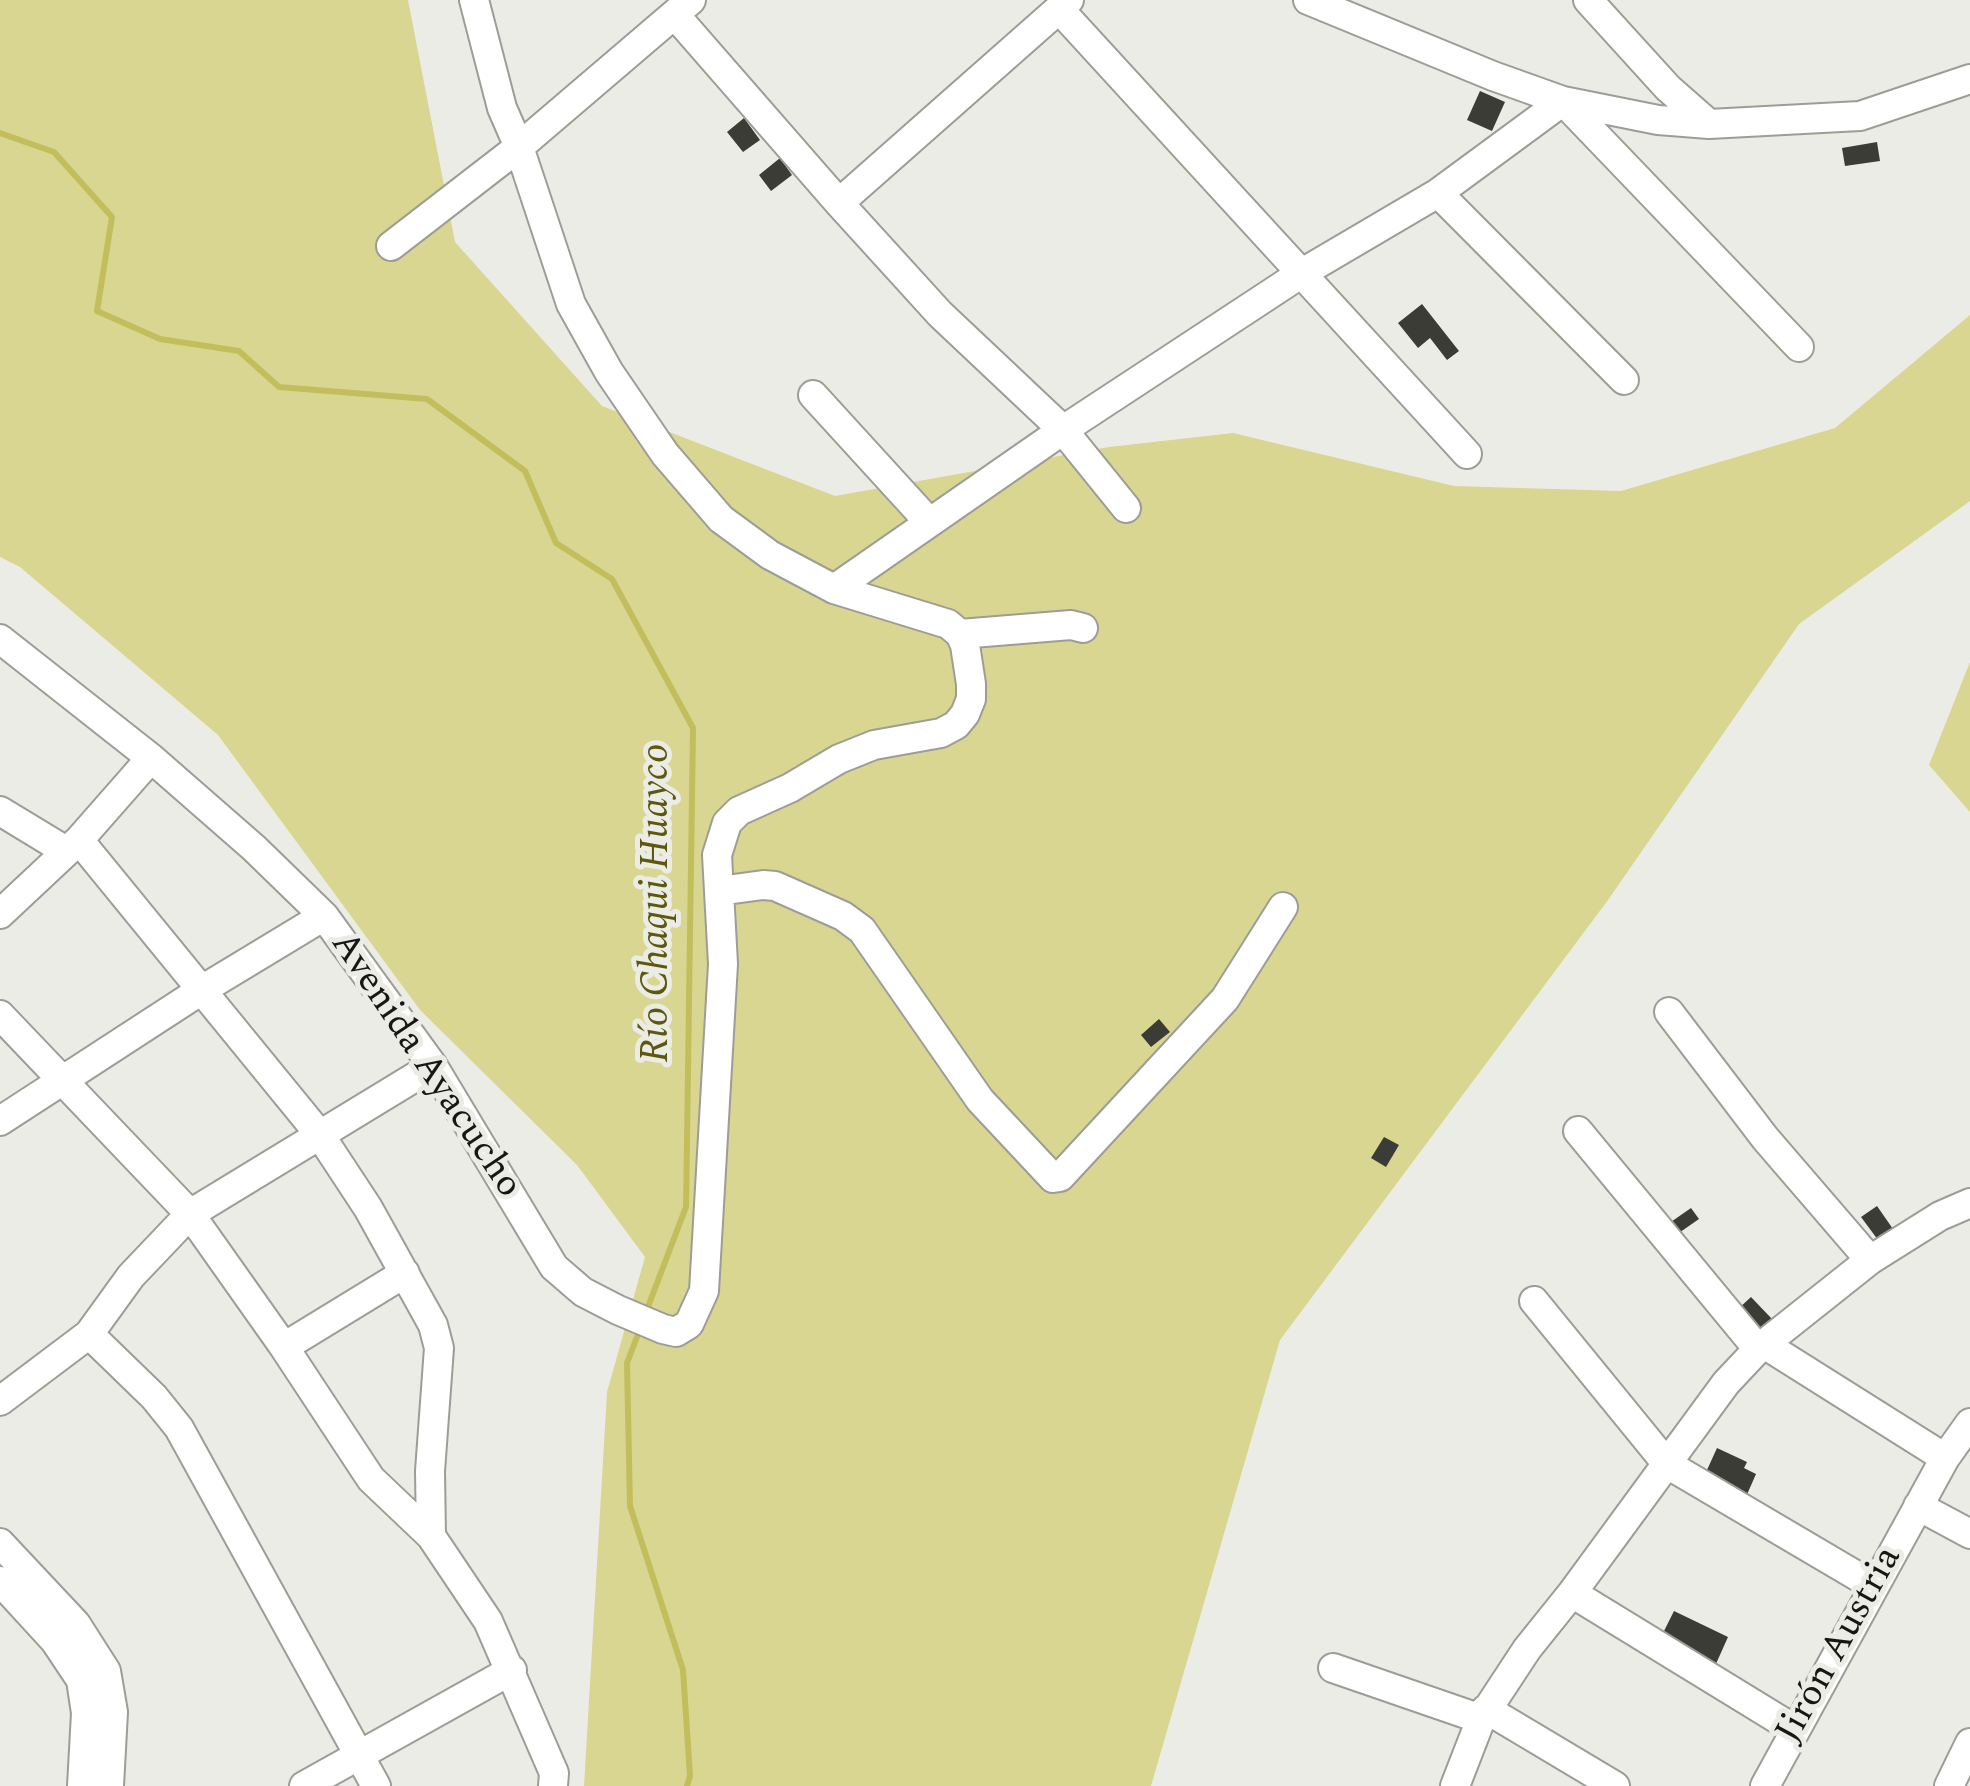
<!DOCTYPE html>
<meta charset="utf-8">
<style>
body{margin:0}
canvas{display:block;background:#ecece6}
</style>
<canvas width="1970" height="1786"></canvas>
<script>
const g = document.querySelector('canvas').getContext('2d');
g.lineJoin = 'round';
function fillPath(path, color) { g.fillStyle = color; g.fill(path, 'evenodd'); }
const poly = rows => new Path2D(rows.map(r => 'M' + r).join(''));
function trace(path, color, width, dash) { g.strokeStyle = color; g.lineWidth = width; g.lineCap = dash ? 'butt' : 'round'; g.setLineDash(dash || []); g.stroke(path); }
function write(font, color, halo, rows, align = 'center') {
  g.font = font + ' Spectral,serif'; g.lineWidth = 10; g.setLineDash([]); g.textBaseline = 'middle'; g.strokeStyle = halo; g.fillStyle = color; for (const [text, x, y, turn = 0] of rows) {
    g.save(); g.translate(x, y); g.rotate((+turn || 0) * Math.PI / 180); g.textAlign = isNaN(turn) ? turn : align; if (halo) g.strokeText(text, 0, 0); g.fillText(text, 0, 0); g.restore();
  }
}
fillPath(poly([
 [0,0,408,0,455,242,602,406,835,496,1109,447,1233,433,1454,486,1621,491,1835,428,1970,315,1970,501,1799,624,1608,900,1280,1340,1151,1786,584,1786,607,1392,645,1257,577,1165,420,1010,218,735,20,567,0,557],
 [1970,662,1970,812,1929,765]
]), '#d9d692');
trace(poly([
 [0,133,54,152,112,217,97,311,160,339,239,351,279,387,427,399,525,471,556,543,612,579,693,728,686,1207,646,1312],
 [640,1329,627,1363,630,1506,683,1670,690,1776,687,1786]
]), '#c3be5c', 6);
fillPath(poly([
 [1480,91,1505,102,1492,131,1467,120],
 [744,118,760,140,743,152,727,132],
 [1877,142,1880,161,1845,166,1842,148],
 [780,158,792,175,771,191,759,175],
 [1422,304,1459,351,1447,360,1430,338,1418,348,1398,323],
 [1159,1019,1170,1032,1151,1047,1141,1035],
 [1384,1137,1399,1145,1386,1167,1371,1158],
 [1877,1206,1893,1229,1878,1240,1861,1217],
 [1691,1208,1699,1219,1676,1235,1668,1224],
 [1751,1297,1772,1319,1759,1331,1738,1309],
 [1717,1448,1747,1462,1744,1468,1756,1474,1745,1499,1702,1481],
 [1674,1611,1728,1637,1715,1666,1660,1639]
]), '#3c3c37');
const minor = poly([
 [1308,0,1493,76,1563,101,1658,120,1709,124,1860,116,1970,79],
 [1588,0,1668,88,1709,124],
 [1059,9,1467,454],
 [675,15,839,203,940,314,1063,430,1126,508],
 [1438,193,1624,380],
 [839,203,1069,0],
 [391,246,519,147,691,0],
 [813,395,929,522],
 [834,589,1063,430,1302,273,1438,193,1563,101,1799,347],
 [960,634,1071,625,1083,628],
 [0,639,151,758,254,848,324,916,433,1066,554,1267,583,1292,618,1310,663,1329,676,1332,689,1324,704,1291,723,964,717,855,727,823,739,811,790,788,839,759,874,745,941,733,956,725,965,714,971,699,971,684,965,645,960,634,948,624,834,589,770,555,721,519,665,454,609,372,571,304,519,147,502,108,474,0],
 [0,811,66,851],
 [79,840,320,1135,368,1208,433,1325,439,1348,430,1471,431,1536,488,1621,554,1773,553,1786],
 [719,891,763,885,775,886,843,916,862,930,980,1100,1053,1178,1060,1177,1225,999,1283,907],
 [0,914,79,840,151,758],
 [1669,1012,1765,1138,1870,1260],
 [0,1015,190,1214,284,1347,371,1479,431,1536],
 [0,1121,200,991,324,916],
 [1578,1131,1758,1349],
 [1534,1301,1667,1464,1874,1586],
 [89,1334,154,1397,179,1428,376,1786],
 [1764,1344,1945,1458,1765,1786],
 [284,1347,405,1273],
 [0,1401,89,1334,131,1276,190,1214,433,1066],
 [1945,1458,1970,1423],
 [1918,1506,1970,1534],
 [0,1543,76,1624,106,1671,113,1712,109,1786],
 [0,1581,55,1641,81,1680,86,1713,82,1786],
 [1572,1593,1794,1729],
 [1333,1668,1481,1719],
 [1486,1709,1615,1786],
 [304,1786,512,1670],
 [1455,1786,1481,1719,1527,1649,1572,1593,1726,1383,1758,1349,1870,1260,1940,1216,1970,1203],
 [1949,1786,1970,1743]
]);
trace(minor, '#9d9d97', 32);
trace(minor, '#fff', 28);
write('38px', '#161614', '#ecece6', [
 ["Avenida Ayacucho",424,1066,56],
 ["Jirón Austria",1841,1646,-61]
]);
write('italic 40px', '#5c580d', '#ecece6', [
 ["Río Chaqui Huayco",659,903,-90]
]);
</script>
